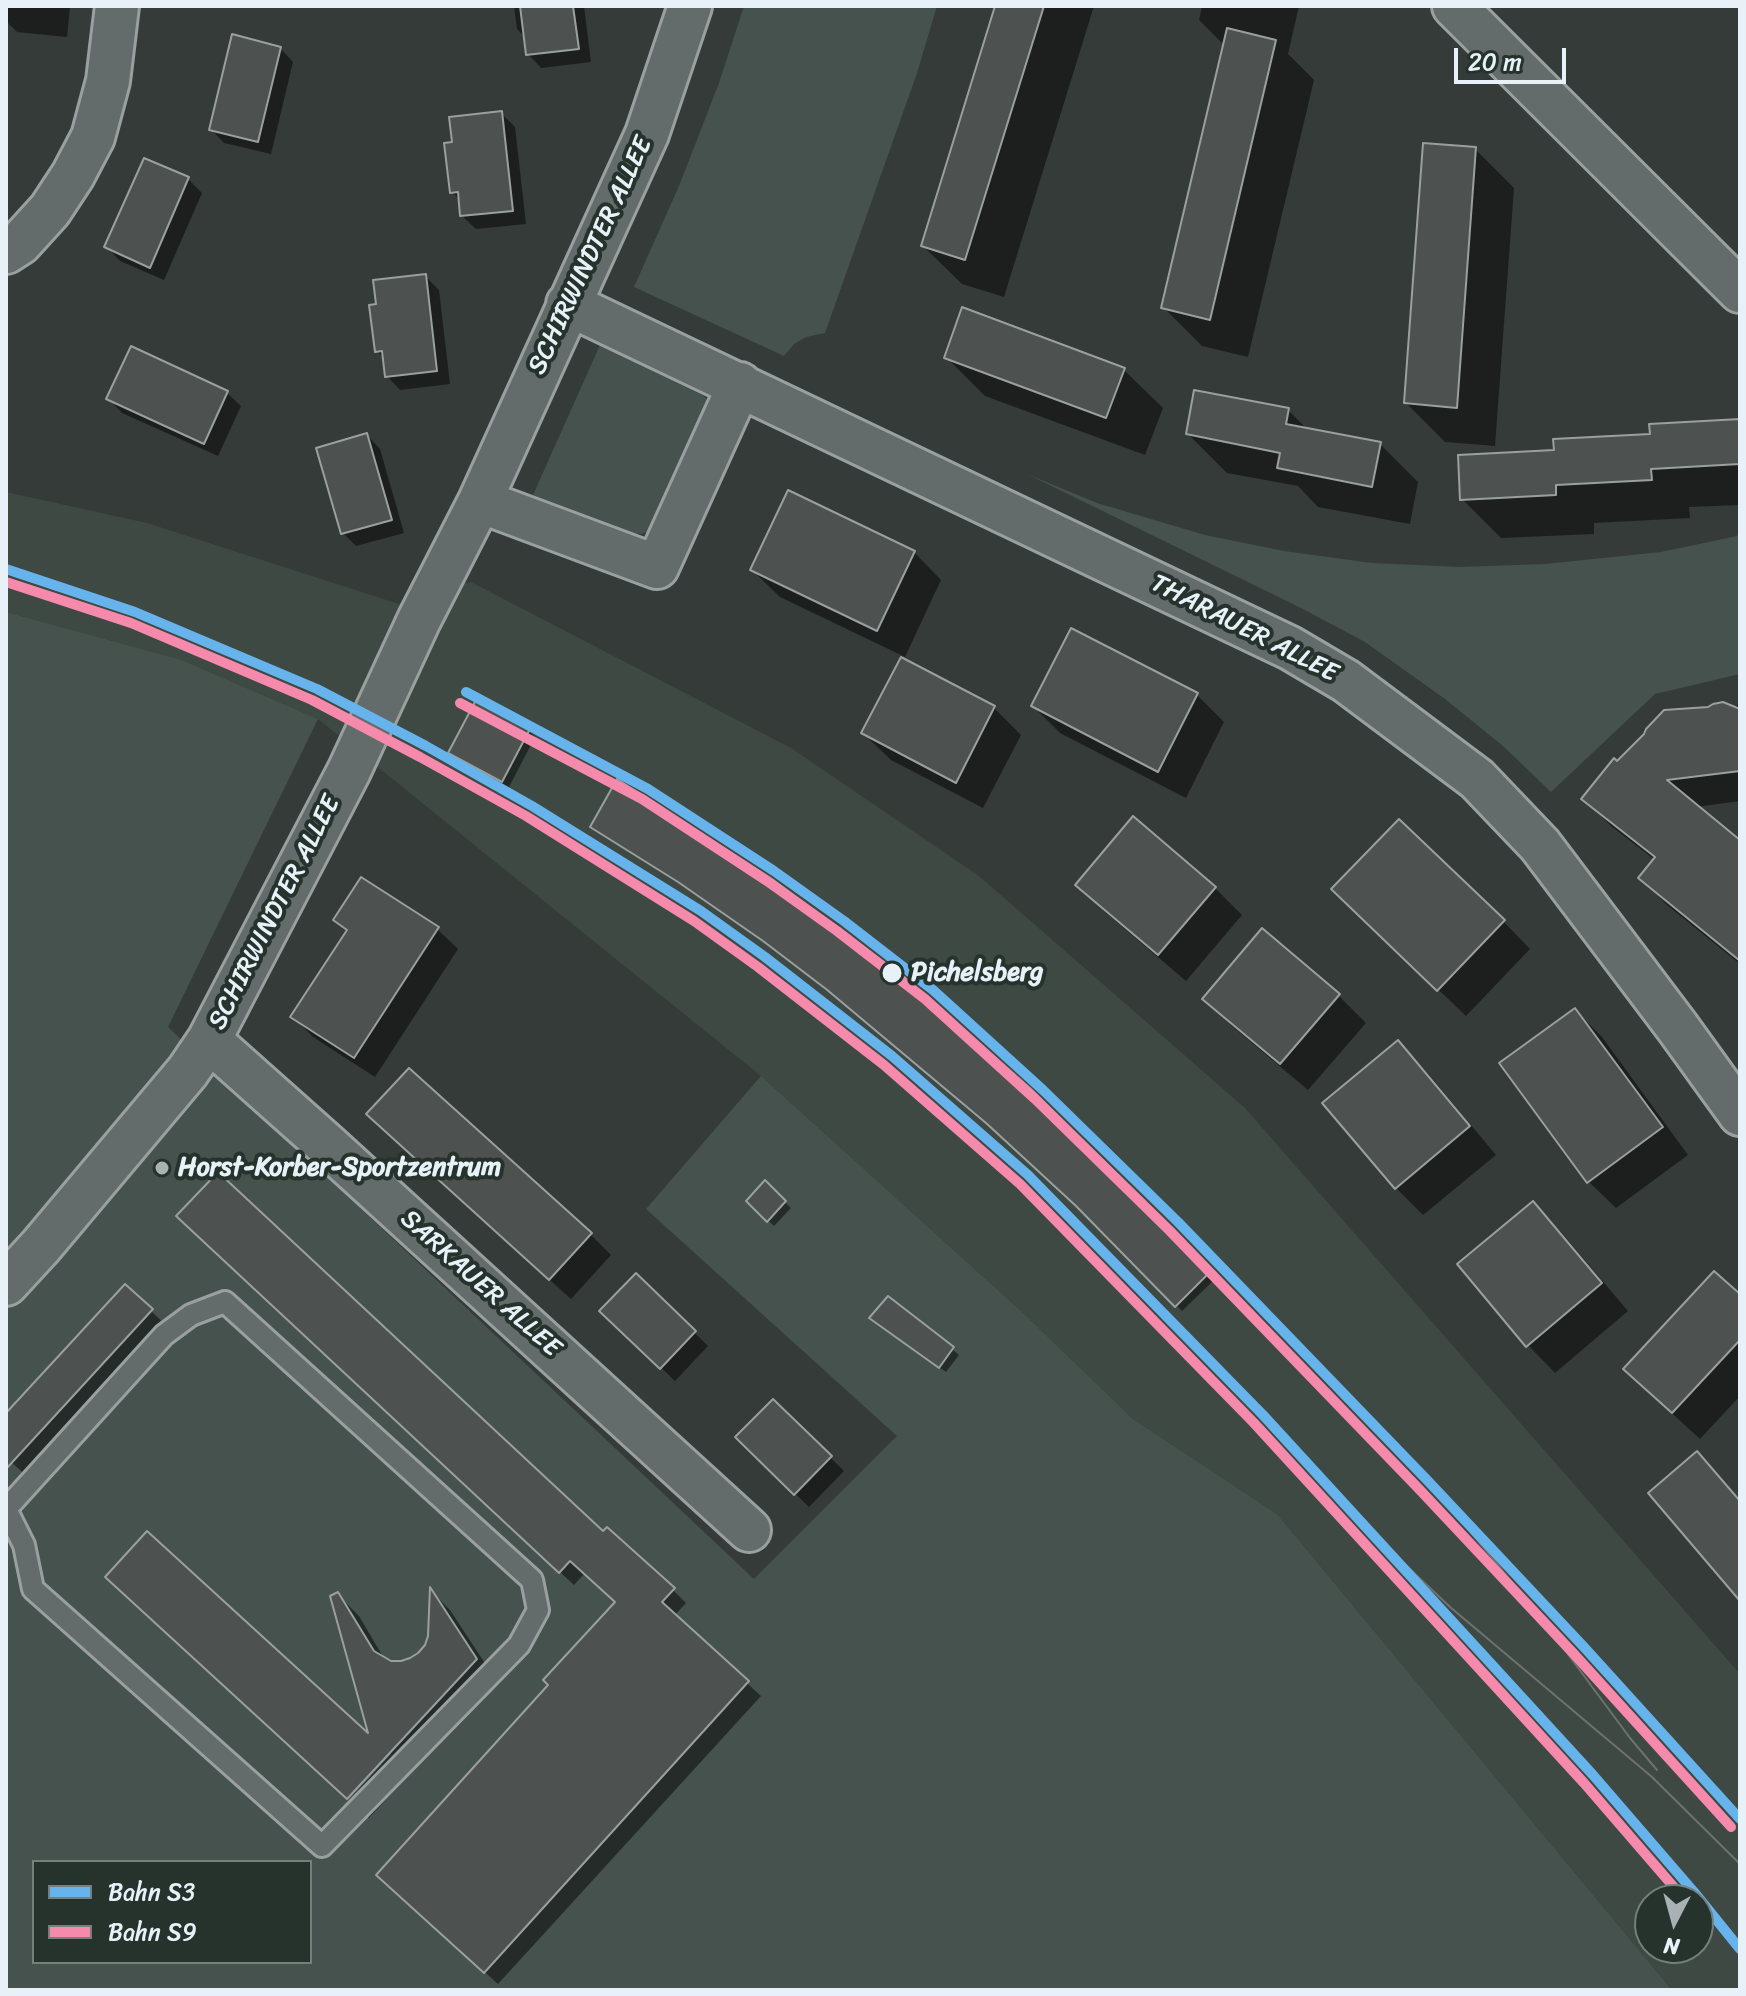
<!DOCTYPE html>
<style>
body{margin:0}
#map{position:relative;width:1746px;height:1996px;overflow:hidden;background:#353b38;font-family:Sriracha,sans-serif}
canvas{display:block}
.frame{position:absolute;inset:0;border:8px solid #e8f1f8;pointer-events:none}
.legend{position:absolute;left:32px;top:1860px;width:280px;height:104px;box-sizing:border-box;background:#26332d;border:2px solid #747f7e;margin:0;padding:10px 14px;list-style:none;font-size:24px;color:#e8f1f8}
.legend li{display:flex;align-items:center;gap:16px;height:40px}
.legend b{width:40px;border:2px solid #747f7e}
.north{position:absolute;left:1634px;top:1884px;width:80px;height:80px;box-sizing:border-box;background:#26332d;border:2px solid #747f7e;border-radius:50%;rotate:186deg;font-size:22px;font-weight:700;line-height:32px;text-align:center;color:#e8f1f8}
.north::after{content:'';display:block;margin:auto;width:28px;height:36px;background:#a9b1b5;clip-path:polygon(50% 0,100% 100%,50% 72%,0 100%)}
.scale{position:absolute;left:1454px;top:48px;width:112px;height:36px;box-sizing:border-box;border:4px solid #e8f1f8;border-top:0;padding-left:10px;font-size:24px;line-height:28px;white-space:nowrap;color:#e8f1f8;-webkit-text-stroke:6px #26332d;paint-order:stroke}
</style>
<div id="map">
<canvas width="1746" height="1996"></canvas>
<div class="frame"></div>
<ul class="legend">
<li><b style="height:10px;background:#67b3eb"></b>Bahn S3</li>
<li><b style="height:10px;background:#f58aac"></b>Bahn S9</li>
</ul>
<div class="north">N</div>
<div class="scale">20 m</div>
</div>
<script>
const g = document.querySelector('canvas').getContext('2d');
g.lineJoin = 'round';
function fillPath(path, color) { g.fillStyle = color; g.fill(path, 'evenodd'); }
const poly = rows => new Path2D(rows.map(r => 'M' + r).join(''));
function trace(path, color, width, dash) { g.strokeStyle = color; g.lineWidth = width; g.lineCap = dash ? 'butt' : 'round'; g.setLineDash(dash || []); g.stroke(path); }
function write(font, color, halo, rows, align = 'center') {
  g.font = font + ' Sriracha,sans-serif'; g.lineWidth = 8; g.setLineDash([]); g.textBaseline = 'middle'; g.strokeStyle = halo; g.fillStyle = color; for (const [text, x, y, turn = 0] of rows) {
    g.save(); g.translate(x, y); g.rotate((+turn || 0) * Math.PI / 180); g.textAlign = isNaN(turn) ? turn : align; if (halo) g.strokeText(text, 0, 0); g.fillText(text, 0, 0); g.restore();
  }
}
fillPath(poly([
 [6,492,147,523,402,605,471,582,791,748,979,876,1245,1108,1740,1674,1740,1990,1672,1990,1277,1514,1133,1419,1020,1310,761,1076,318,719,182,660,6,612],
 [1650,1900,1698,1900,1698,1948,1650,1948]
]), '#3e4944');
fillPath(poly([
 [744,6,937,6,917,73,825,333,806,337,794,344,784,356,634,287,679,186,719,83],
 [600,345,702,395,706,398,707,403,706,414,650,530,642,534,634,533,533,495],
 [1027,474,1097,503,1205,535,1284,551,1372,563,1460,567,1545,564,1661,552,1737,536,1740,532,1740,674,1655,694,1551,792,1503,746,1445,699,1365,642,1301,608],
 [6,612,182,660,318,719,168,1027,754,1579,897,1436,646,1209,761,1076,1020,1310,1133,1419,1277,1514,1672,1990,6,1990],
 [34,1862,310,1862,310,1962,34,1962]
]), '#46524e');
fillPath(poly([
 [6,6,70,6,67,37,17,32,6,21],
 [514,6,584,6,591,62,541,68,528,54,526,38,517,29],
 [998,6,1094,6,1004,297,962,284,923,246],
 [1202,6,1299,6,1288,54,1314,80,1248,357,1202,346,1163,307,1225,46,1199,20],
 [280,48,293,62,271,154,224,143,211,129],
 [501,113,515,127,526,224,476,229,462,216,461,201,452,192,454,144],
 [1475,149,1514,188,1495,446,1445,442,1406,403],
 [145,160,188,179,202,193,164,280,120,261,107,247],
 [425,276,439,290,450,384,400,390,387,376,385,359,377,351,378,305],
 [946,357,1124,370,1163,408,1145,455,985,396],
 [227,393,241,406,218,456,122,413,109,399],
 [1288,410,1308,430,1380,444,1418,482,1410,524,1318,507,1298,486,1227,473,1188,434],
 [1740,421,1740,505,1689,507,1690,518,1594,523,1594,534,1501,538,1462,499,1556,452],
 [367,435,380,449,404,533,356,546,343,533],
 [914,552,941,580,905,657,780,597,752,570],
 [1072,631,1197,695,1224,722,1186,798,1060,733,1033,706],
 [902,660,994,708,1021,735,983,808,891,760,863,733],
 [1740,705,1740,801,1696,807,1740,842,1740,964,1667,905,1640,878,1655,860,1611,826,1584,799,1617,763,1729,707],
 [529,731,535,737,509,787,457,759,450,753],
 [592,827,1029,1090,1159,1218,1155,1223,1166,1235,1171,1230,1217,1277,1182,1311,1083,1210,995,1129,834,995,772,947,686,888,599,833],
 [1078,885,1215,888,1242,915,1186,981,1105,912],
 [1361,916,1503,921,1530,949,1466,1016],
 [335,920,437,929,458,949,375,1077,313,1037,293,1017,348,932],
 [1263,931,1339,996,1366,1023,1308,1090,1232,1026,1205,998],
 [1575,1010,1602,1037,1688,1155,1616,1208,1588,1181],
 [1398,1043,1425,1070,1496,1155,1423,1215,1396,1188],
 [389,1135,590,1234,611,1255,571,1299],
 [765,1183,791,1208,774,1226,748,1201],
 [1532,1203,1560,1231,1628,1311,1555,1373,1528,1345],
 [192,1229,603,1534,673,1590,686,1603,674,1616,761,1696,498,1984,392,1888,617,1602,585,1573,574,1585],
 [636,1275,708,1346,675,1381,602,1311],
 [125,1286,172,1331,33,1482,6,1457,6,1416],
 [1740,1297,1740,1396,1700,1439,1653,1396],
 [878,1324,952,1349,959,1355,946,1372],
 [773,1401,844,1471,809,1507,737,1437],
 [1697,1453,1740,1499,1740,1597],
 [432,1592,450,1610,496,1680,369,1818,349,1800,391,1754,371,1740,338,1595,359,1616,385,1660,390,1663,411,1660,426,1646,430,1636]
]), '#0007');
const building = poly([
 [520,6,573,6,579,49,526,55,520,6],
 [995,6,1044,6,965,260,921,246,995,6],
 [1227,28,1276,40,1210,320,1161,308,1227,28],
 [232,34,281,47,258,142,209,130,232,34],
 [502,111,513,211,460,216,458,192,450,193,444,143,452,142,449,117,502,111],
 [1423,143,1476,147,1457,408,1404,403,1423,143],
 [144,158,189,177,150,268,104,247,144,158],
 [426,274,437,371,385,377,382,351,375,352,369,305,376,304,373,280,426,274],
 [962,307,1125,368,1106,418,944,358,962,307],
 [131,346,228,391,204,444,106,399,131,346],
 [1194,390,1289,408,1286,424,1381,442,1372,487,1277,468,1280,453,1186,434,1194,390],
 [1740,419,1740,464,1651,469,1652,480,1556,485,1556,495,1460,500,1458,455,1554,450,1553,439,1650,434,1649,424,1740,419],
 [367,433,392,520,341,534,316,448,367,433],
 [788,490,915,551,877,631,750,570,788,490],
 [1071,628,1198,693,1158,772,1031,706,1071,628],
 [901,657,995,706,956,783,861,733,901,657],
 [476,700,530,729,502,782,448,753,476,700],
 [1723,702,1740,709,1740,771,1667,780,1740,840,1740,961,1638,878,1655,857,1581,799,1614,758,1617,761,1644,734,1646,729,1664,710,1708,707,1713,704,1723,702],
 [617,779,772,879,904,977,1031,1089,1154,1211,1150,1216,1166,1232,1172,1228,1212,1270,1175,1307,1076,1206,986,1123,826,989,763,941,678,882,590,827,617,779],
 [1133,816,1216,887,1158,955,1075,885,1133,816],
 [1399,819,1505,920,1437,991,1331,889,1399,819],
 [361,877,439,927,354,1058,290,1017,347,930,333,920,361,877],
 [1262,928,1340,994,1280,1064,1202,999,1262,928],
 [1575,1008,1663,1127,1587,1183,1499,1063,1575,1008],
 [1398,1040,1470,1126,1395,1189,1322,1103,1398,1040],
 [409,1068,592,1233,549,1280,366,1114,409,1068],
 [218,1172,603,1531,607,1527,675,1588,662,1602,749,1681,484,1973,376,1875,548,1685,543,1680,615,1602,570,1561,559,1573,176,1216,218,1172],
 [765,1180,786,1201,767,1222,746,1201,765,1180],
 [1533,1201,1602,1283,1526,1347,1457,1264,1533,1201],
 [1714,1271,1740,1294,1740,1340,1672,1413,1623,1369,1714,1271],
 [636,1273,696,1331,660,1369,599,1311,636,1273],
 [125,1284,153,1309,6,1469,6,1413,125,1284],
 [888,1296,954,1347,939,1368,869,1318,888,1296],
 [773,1399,832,1456,794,1495,735,1437,773,1399],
 [1697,1451,1740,1501,1740,1601,1648,1493,1697,1451],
 [147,1531,368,1733,330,1596,338,1592,374,1651,391,1661,401,1661,410,1658,418,1653,425,1645,428,1636,430,1587,477,1659,347,1799,105,1577,147,1531]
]);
fillPath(building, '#4d5250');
trace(building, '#9a9f9f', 2);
const lane = poly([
 [225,1302,532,1580,538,1610,519,1645,322,1846,33,1589,24,1545,6,1509,164,1335,191,1315,225,1302]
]);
const street = poly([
 [1454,6,1740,291],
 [6,252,20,243,50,210,73,175,93,137,108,81,117,6],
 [568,304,1290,648,1346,681,1477,779,1540,845,1678,1028,1740,1114],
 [480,501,657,567,740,384],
 [209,1040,328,1146,749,1530],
 [6,1284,41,1246,188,1071,209,1040,349,771,419,620,480,501,647,134,690,6]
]);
trace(lane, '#9a9f9f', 26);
trace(street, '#9a9f9f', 48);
trace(lane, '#646b6b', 20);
trace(street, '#646b6b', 42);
trace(poly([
 [1428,1481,1499,1566,1567,1653,1630,1738,1657,1770],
 [1370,1531,1450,1607,1652,1777,1740,1864]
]), '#6e7171', 2);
trace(poly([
 [6,569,135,612,317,689,426,746,532,806,701,911,765,957,892,1056,1028,1175,1263,1415,1593,1775,1694,1892,1740,1949],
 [466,692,648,789,774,871,844,921,933,990,1043,1090,1178,1222,1428,1481,1583,1646,1740,1819]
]), '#67b3eb', 10);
trace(poly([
 [6,582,131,623,312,700,420,757,526,816,694,921,758,967,884,1065,1020,1184,1254,1423,1584,1783,1685,1900],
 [460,703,642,799,767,881,837,931,925,999,1035,1099,1169,1230,1419,1489,1574,1654,1731,1827]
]), '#f58aac', 10);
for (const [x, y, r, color] of [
 [892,973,11,"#e8f1f8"],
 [162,1168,8,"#a9b1b5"]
]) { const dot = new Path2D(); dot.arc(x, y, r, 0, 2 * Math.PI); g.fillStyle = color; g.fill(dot); trace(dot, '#26332d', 3); }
write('26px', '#e8f1f8', '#26332d', [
 ["SCHIRWINDTER ALLEE",591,256,-65],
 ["THARAUER ALLEE",1244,629,27],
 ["SCHIRWINDTER ALLEE",275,913,-63],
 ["SARKAUER ALLEE",480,1284,42]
]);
write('bold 26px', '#e8f1f8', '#26332d', [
 ["Pichelsberg",911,973]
], 'left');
write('bold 26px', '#e8f1f8', '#26332d', [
 ["Horst-Korber-Sportzentrum",178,1168]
], 'left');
</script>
